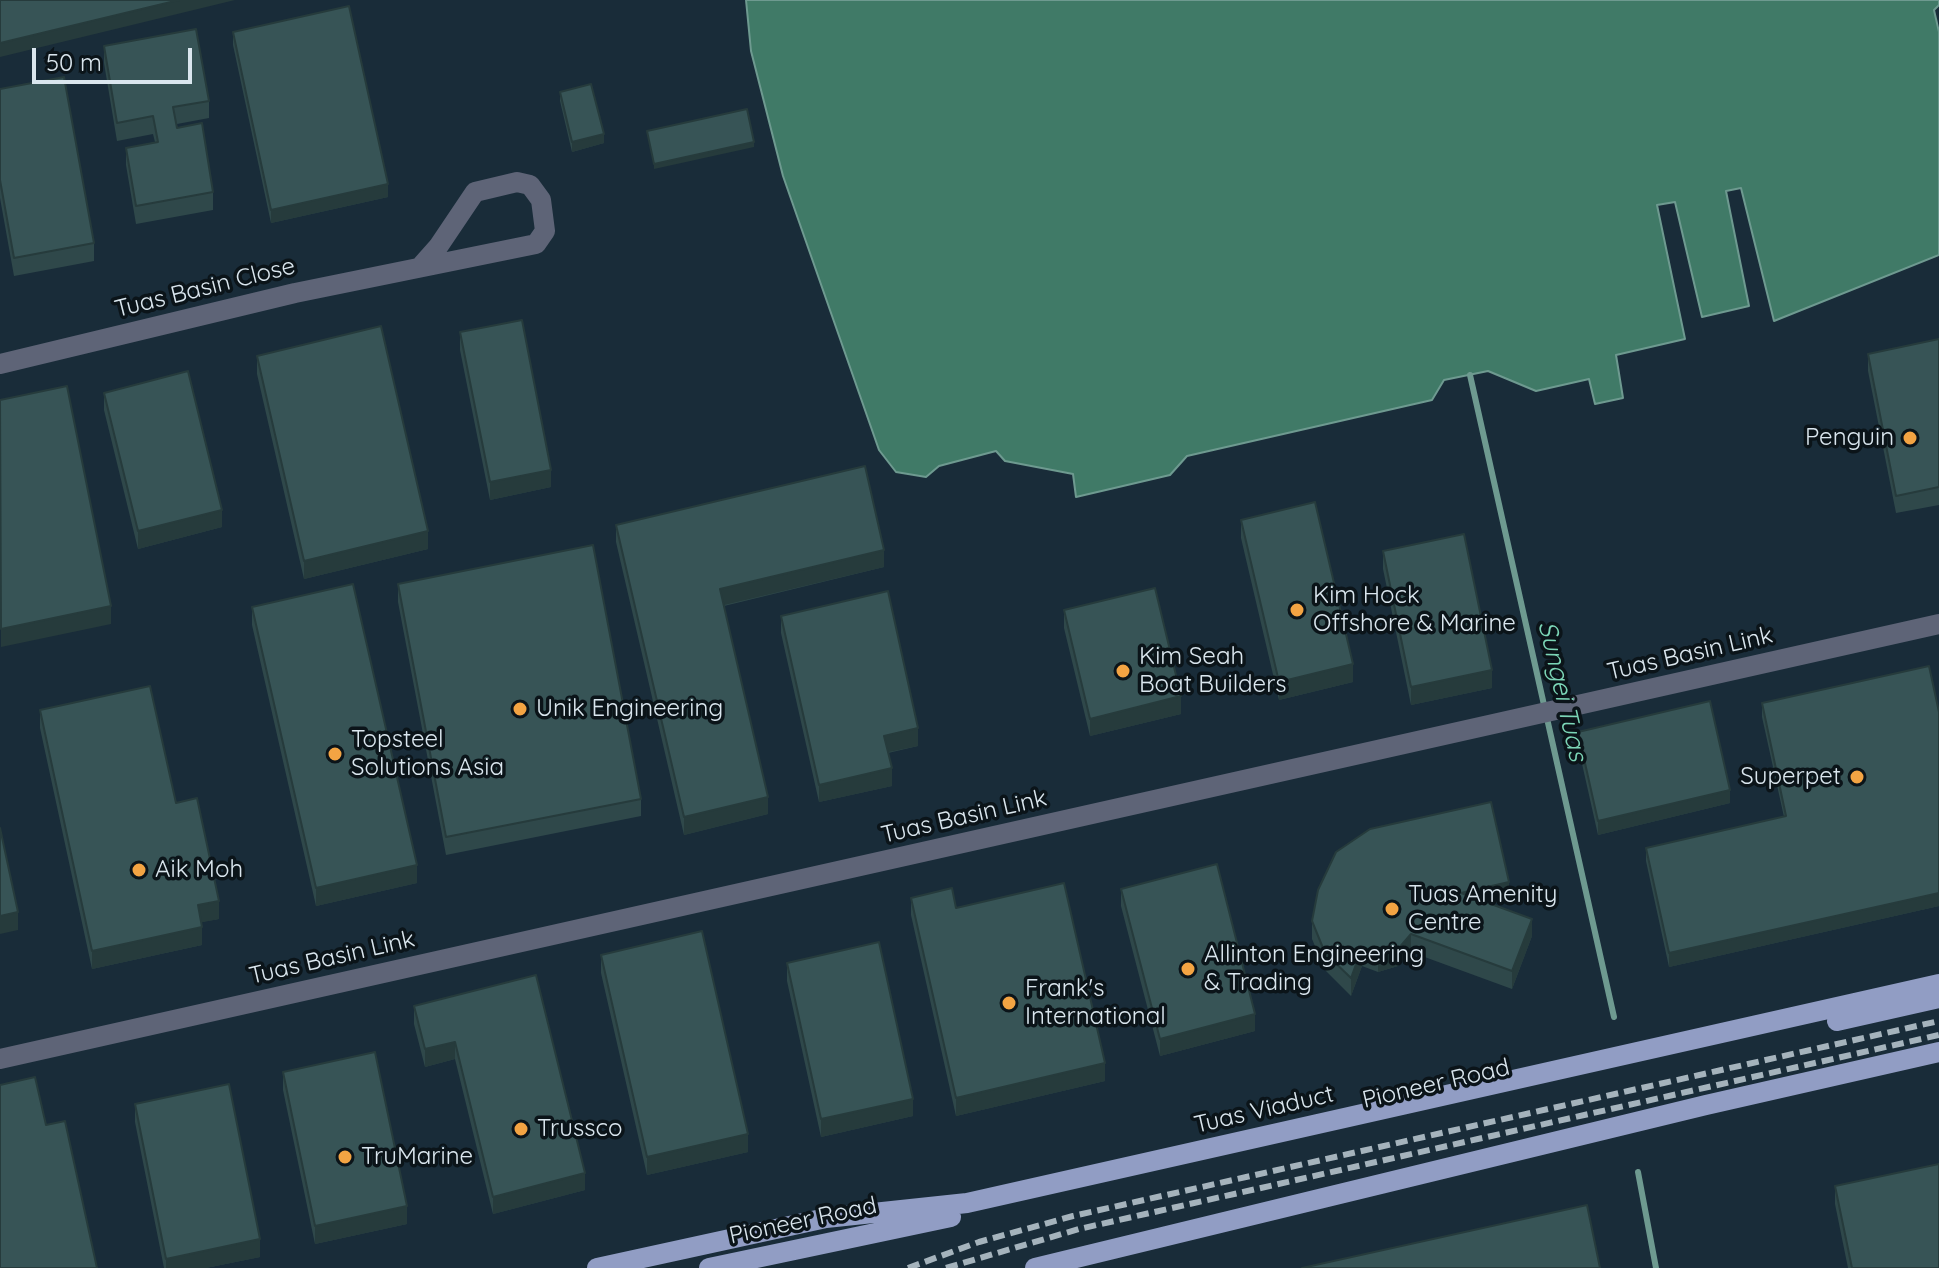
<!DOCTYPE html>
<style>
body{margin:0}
#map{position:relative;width:1939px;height:1268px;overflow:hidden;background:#192c39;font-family:Quicksand,sans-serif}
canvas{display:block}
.scale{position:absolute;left:32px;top:48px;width:160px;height:36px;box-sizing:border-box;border:4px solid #dae6ee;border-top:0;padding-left:10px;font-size:24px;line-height:28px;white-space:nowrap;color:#dae6ee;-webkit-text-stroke:6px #0b1419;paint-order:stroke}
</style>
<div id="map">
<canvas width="1939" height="1268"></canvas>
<div class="scale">50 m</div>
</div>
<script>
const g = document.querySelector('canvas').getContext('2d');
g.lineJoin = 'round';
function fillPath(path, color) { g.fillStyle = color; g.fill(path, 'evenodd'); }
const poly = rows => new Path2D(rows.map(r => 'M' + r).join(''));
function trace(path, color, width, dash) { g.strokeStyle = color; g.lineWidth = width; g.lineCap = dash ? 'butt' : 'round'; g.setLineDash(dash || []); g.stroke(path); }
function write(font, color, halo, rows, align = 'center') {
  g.font = font + ' Quicksand,sans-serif'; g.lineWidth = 7; g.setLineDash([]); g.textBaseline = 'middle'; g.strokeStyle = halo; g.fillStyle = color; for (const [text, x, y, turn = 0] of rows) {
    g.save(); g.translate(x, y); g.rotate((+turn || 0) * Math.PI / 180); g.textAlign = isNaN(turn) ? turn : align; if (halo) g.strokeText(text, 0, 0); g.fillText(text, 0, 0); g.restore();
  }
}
const water = poly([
 [746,0,1939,0,1939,5,1934,10,1939,32,1939,255,1774,321,1741,188,1726,191,1749,306,1702,317,1675,202,1657,205,1685,339,1616,355,1623,398,1595,404,1589,379,1536,391,1488,371,1444,380,1432,400,1187,456,1170,475,1076,497,1073,474,1005,461,996,451,939,466,926,477,896,472,879,450,783,176,751,51,746,0]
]);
fillPath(water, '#407a67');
trace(water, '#6e9a90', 2);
trace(poly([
 [1470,375,1614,1017],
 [1638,1172,1656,1268]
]), '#6e9a90', 6);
trace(poly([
 [0,364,295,293,536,244,545,231,541,200,530,185,517,182,475,192,438,247,422,265],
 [0,1059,1939,624]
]), '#5e6477', 20);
trace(poly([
 [1837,1021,1939,998],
 [597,1268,826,1218,967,1203,1939,984],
 [709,1268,951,1217],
 [1035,1268,1706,1105,1939,1052]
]), '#919dc4', 20);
trace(poly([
 [908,1268,979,1242,1073,1216,1939,1021],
 [946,1268,1079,1229,1939,1035]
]), '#a5b3bc', 6, [12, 6]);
fillPath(poly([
 [233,32,388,197,271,223,233,45],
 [104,46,209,101,209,118,177,124,177,128,213,192,213,210,136,224,126,165,126,148,155,142,153,134,117,141,104,63],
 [0,89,94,243,94,261,14,276,0,198],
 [560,92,604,143,572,152,560,101],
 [460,332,551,487,490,500,460,350],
 [1939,339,1939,505,1896,513,1868,371,1868,354],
 [257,356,428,549,304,579,257,374],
 [104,393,222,527,138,549,104,410],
 [1241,520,1353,682,1279,700,1241,538],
 [616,525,884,567,724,606,768,814,684,835,616,542],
 [1383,551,1492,688,1411,705,1383,569],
 [398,584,641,799,641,816,446,855,398,602],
 [252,607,417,883,316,906,252,625],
 [1064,610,1181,714,1090,736,1064,628],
 [781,616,918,746,888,753,892,786,819,802,781,633],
 [1762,703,1939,712,1939,906,1669,967,1646,861,1646,848,1784,817,1762,717],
 [40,710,176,803,219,919,201,922,202,945,92,969,40,728],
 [1578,732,1730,803,1598,835,1578,746],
 [1121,889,1255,1031,1160,1056,1121,906],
 [911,898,956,908,1105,1081,956,1116,911,915],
 [1509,900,1491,904,1532,936,1512,989,1411,952,1398,966,1378,972,1362,966,1351,996,1325,970,1312,939,1312,921],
 [601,955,748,1152,647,1175,601,973],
 [787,963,913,1116,821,1137,787,981],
 [536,975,585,1190,493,1214,455,1059,425,1067,414,1024,414,1006],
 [283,1072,407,1224,315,1244,283,1090],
 [135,1104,260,1257,206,1268,164,1268,135,1122],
 [1835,1186,1939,1268,1848,1268,1835,1204]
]), '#2f484a');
fillPath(poly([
 [179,0,235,0,0,57,0,43],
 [604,134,604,143,572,152,572,142],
 [754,142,754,147,654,169,654,164],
 [388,184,388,197,271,223,271,210],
 [551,470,551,487,490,500,490,482],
 [222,510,222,527,138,549,138,531],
 [428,531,428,549,304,579,304,561],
 [884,550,884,567,720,606,720,589],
 [111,606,111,624,1,647,1,629],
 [1353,664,1353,682,1279,700,1279,682],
 [1492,670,1492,688,1411,705,1411,687],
 [1181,696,1181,714,1090,736,1090,719],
 [918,728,918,746,884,753,884,736],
 [892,768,892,786,819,802,819,785],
 [1730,790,1730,803,1598,835,1598,821],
 [768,797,768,814,684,835,684,817],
 [417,865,417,883,316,906,316,888],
 [1509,882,1509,900,1461,911,1461,893],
 [1939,893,1939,906,1669,967,1669,953],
 [219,901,219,919,198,923,198,905],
 [18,912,18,930,0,934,0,916],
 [1532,919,1532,936,1512,989,1512,971],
 [202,927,202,945,92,969,92,951],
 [1411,934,1411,952,1398,966,1378,972,1378,954],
 [1362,948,1362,966,1351,996,1351,978],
 [1255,1014,1255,1031,1160,1056,1160,1039],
 [455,1042,455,1059,425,1067,425,1049],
 [1105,1063,1105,1081,956,1116,956,1098],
 [913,1099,913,1116,821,1137,821,1119],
 [748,1134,748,1152,647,1175,647,1157],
 [585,1173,585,1190,493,1214,493,1197],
 [407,1206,407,1224,315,1244,315,1226],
 [260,1239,260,1257,206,1268,166,1268,166,1259]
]), '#263b3c');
const building = poly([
 [0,0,179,0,0,43,0,0],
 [349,6,388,184,271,210,233,32,349,6],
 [196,29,209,101,173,107,177,128,202,123,213,192,136,206,126,148,158,142,153,116,117,123,104,46,196,29],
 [64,77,94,243,14,258,0,180,0,89,64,77],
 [591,84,604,134,572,142,560,92,591,84],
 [747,109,754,142,654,164,647,131,747,109],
 [522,320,551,470,490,482,460,332,522,320],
 [381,326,428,531,304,561,257,356,381,326],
 [1939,339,1939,487,1896,496,1868,354,1939,339],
 [188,371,222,510,138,531,104,393,188,371],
 [67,386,111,606,1,629,0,400,67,386],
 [865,466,884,550,720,589,768,797,684,817,616,525,865,466],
 [1315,502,1353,664,1279,682,1241,520,1315,502],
 [1464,534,1492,670,1411,687,1383,551,1464,534],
 [593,545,641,799,446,837,398,584,593,545],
 [353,584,417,865,316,888,252,607,353,584],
 [1155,588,1181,696,1090,719,1064,610,1155,588],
 [888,591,918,728,884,736,892,768,819,785,781,616,888,591],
 [1929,666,1939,712,1939,893,1669,953,1646,848,1786,816,1762,703,1929,666],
 [150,686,176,803,197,798,219,901,198,905,202,927,92,951,40,710,150,686],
 [1710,701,1730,790,1598,821,1578,732,1710,701],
 [1491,802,1509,882,1461,893,1532,919,1512,971,1411,934,1398,949,1378,954,1362,948,1351,978,1325,953,1312,921,1318,890,1336,852,1370,829,1491,802],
 [0,828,18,912,0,916,0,828],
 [1217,864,1255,1014,1160,1039,1121,889,1217,864],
 [1064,883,1105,1063,956,1098,911,898,952,888,956,908,1064,883],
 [702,931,748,1134,647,1157,601,955,702,931],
 [879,942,913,1099,821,1119,787,963,879,942],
 [536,975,585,1173,493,1197,455,1042,425,1049,414,1006,536,975],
 [375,1052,407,1206,315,1226,283,1072,375,1052],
 [35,1077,46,1125,65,1121,97,1268,0,1268,0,1085,35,1077],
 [229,1084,260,1239,166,1259,135,1104,229,1084],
 [1939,1164,1939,1268,1852,1268,1835,1186,1939,1164],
 [1587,1205,1600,1268,1302,1268,1587,1205]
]);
fillPath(building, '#375456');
trace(building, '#263b3c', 2);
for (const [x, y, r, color] of [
 [1910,438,8,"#f3a443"],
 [1297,610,8,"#f3a443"],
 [1123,671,8,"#f3a443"],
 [520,709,8,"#f3a443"],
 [335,754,8,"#f3a443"],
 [1857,777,8,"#f3a443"],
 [139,870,8,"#f3a443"],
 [1392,909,8,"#f3a443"],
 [1188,969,8,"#f3a443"],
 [1009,1003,8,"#f3a443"],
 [521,1129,8,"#f3a443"],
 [345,1157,8,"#f3a443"]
]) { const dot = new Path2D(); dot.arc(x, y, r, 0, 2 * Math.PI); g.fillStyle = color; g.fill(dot); trace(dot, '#0b1419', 3); }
write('24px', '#dae6ee', '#0b1419', [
 ["Tuas Basin Close",205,288,-14],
 ["Tuas Basin Link",1690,654,-13],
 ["Tuas Basin Link",964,817,-13],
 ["Tuas Basin Link",332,958,-13],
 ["Pioneer Road",1436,1084,-13],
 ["Tuas Viaduct",1264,1110,-13],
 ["Pioneer Road",803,1221,-12]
]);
write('24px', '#dae6ee', '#0b1419', [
 ["Penguin",1894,438,"right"],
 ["Kim Hock",1313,596],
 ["Offshore & Marine",1313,624],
 ["Kim Seah",1139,657],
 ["Boat Builders",1139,685],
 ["Unik Engineering",536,709],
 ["Topsteel",351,740],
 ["Solutions Asia",351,768],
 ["Superpet",1841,777,"right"],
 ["Aik Moh",155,870],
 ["Tuas Amenity",1408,895],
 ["Centre",1408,923],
 ["Allinton Engineering",1204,955],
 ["& Trading",1204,983],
 ["Frank's",1025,989],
 ["International",1025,1017],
 ["Trussco",537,1129],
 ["TruMarine",361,1157]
], 'left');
write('italic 26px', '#7cd6b7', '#0b1419', [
 ["Sungei Tuas",1562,691,77]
]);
</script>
